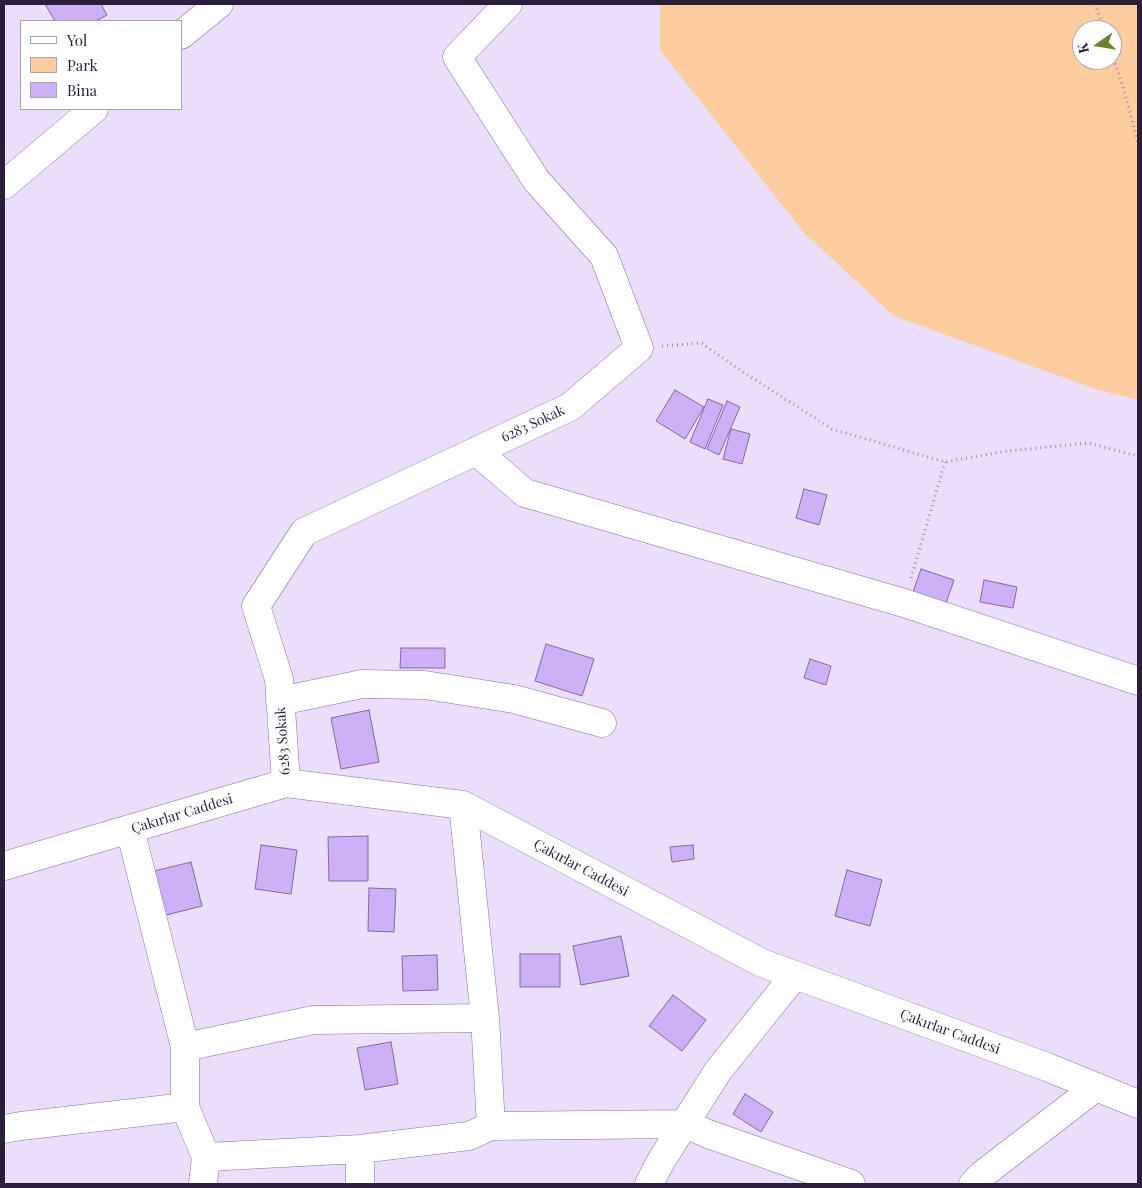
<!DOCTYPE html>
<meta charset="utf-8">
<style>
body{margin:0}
#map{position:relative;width:1142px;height:1188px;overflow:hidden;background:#eadefb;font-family:"Playfair Display",serif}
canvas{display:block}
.frame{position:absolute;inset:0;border:5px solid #2b1e3a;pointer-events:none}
.legend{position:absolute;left:20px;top:20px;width:162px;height:90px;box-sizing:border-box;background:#fff;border:1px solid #aaa5b0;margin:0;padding:6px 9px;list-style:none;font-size:15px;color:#2b1e3a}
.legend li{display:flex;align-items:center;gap:10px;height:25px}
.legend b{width:25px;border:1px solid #aaa5b0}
.north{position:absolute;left:1072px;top:20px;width:50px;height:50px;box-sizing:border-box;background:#fff;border:1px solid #aaa5b0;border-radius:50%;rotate:257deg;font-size:14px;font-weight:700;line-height:20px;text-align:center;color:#2b1e3a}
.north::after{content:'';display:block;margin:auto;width:18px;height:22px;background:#6b8234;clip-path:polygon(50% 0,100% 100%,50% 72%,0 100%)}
</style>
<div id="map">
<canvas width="1142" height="1188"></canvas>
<div class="frame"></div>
<ul class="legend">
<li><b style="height:6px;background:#fff"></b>Yol</li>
<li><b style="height:14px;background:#fdcc9f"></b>Park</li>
<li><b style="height:14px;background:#ceb0f7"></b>Bina</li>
</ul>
<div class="north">K</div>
</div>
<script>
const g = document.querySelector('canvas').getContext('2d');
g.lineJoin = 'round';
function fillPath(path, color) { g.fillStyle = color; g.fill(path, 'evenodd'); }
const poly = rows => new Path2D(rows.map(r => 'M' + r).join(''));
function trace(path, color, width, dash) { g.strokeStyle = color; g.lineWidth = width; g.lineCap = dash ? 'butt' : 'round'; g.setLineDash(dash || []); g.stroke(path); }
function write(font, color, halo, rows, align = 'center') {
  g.font = font + ' "Playfair Display",serif'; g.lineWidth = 5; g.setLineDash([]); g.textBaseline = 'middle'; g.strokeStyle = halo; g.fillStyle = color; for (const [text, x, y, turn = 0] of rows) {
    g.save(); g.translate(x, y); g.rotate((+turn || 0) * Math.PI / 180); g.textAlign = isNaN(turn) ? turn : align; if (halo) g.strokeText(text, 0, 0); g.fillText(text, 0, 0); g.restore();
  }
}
fillPath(poly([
 [660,4,1138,4,1138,400,1095,389,894,316,805,234,660,50],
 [1082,30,1112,30,1112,60,1082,60]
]), '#fdcc9f');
const building = poly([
 [45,4,101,4,107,15,96,21,55,21,45,4],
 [675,390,704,407,685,439,656,421,675,390],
 [708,399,723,405,705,449,690,442,708,399],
 [727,401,740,407,719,455,707,449,727,401],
 [731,429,750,434,742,464,723,459,731,429],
 [804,489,827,495,819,525,796,518,804,489],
 [921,569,954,580,945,606,912,595,921,569],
 [984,580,1017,587,1013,608,980,602,984,580],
 [546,644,594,659,582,696,535,681,546,644],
 [401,648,445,648,445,668,400,668,401,648],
 [810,659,831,666,826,685,804,678,810,659],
 [369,710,379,762,341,769,331,718,369,710],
 [368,836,368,881,329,881,328,837,368,836],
 [261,845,297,850,291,894,255,889,261,845],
 [693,845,694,859,672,862,670,847,693,845],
 [191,862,202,906,162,916,150,872,191,862],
 [847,870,882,880,870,926,835,916,847,870],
 [369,888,396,889,394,932,368,931,369,888],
 [621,936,629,976,581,985,573,946,621,936],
 [520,954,560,954,560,987,520,987,520,954],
 [437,955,438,990,403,991,402,956,437,955],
 [673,995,706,1020,682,1051,649,1026,673,995],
 [391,1042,398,1084,365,1090,357,1048,391,1042],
 [745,1094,773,1112,761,1132,733,1114,745,1094]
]);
fillPath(building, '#ceb0f7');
trace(building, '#8467a8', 1);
const minor = poly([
 [181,35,219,4],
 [4,185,94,109],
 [476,451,525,493,904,603,1138,681],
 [280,701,362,684,425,685,514,699,602,723],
 [286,783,279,679,256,606,304,532,570,407,639,348,604,256,536,180,457,57,508,4],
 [463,805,485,1018,491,1126],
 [130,829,185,1047,185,1107,206,1157,203,1184],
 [4,866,286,783,463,805,762,963,1047,1067,1138,1104],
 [185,1047,313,1020,485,1018],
 [4,1129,21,1126,185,1107],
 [206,1157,360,1149,469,1136,491,1126,685,1124,708,1134,851,1184],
 [360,1184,360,1149],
 [649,1184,661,1161,718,1071,795,975],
 [973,1184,983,1174,1096,1087]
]);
trace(minor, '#896cae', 29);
trace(poly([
 [1095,4,1104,30],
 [1112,54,1124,90,1138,143],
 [662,346,701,343,746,374,832,429,945,462,1007,451,1088,443,1138,456],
 [911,578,945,462]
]), '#9a8eaa', 3, [1, 4]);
trace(minor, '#fff', 28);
write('14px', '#2b1e3a', '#fff', [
 ["6283 Sokak",533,424,-25],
 ["6283 Sokak",283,741,-94],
 ["Çakırlar Caddesi",182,814,-17],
 ["Çakırlar Caddesi",581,868,28],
 ["Çakırlar Caddesi",950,1032,20]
]);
</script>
